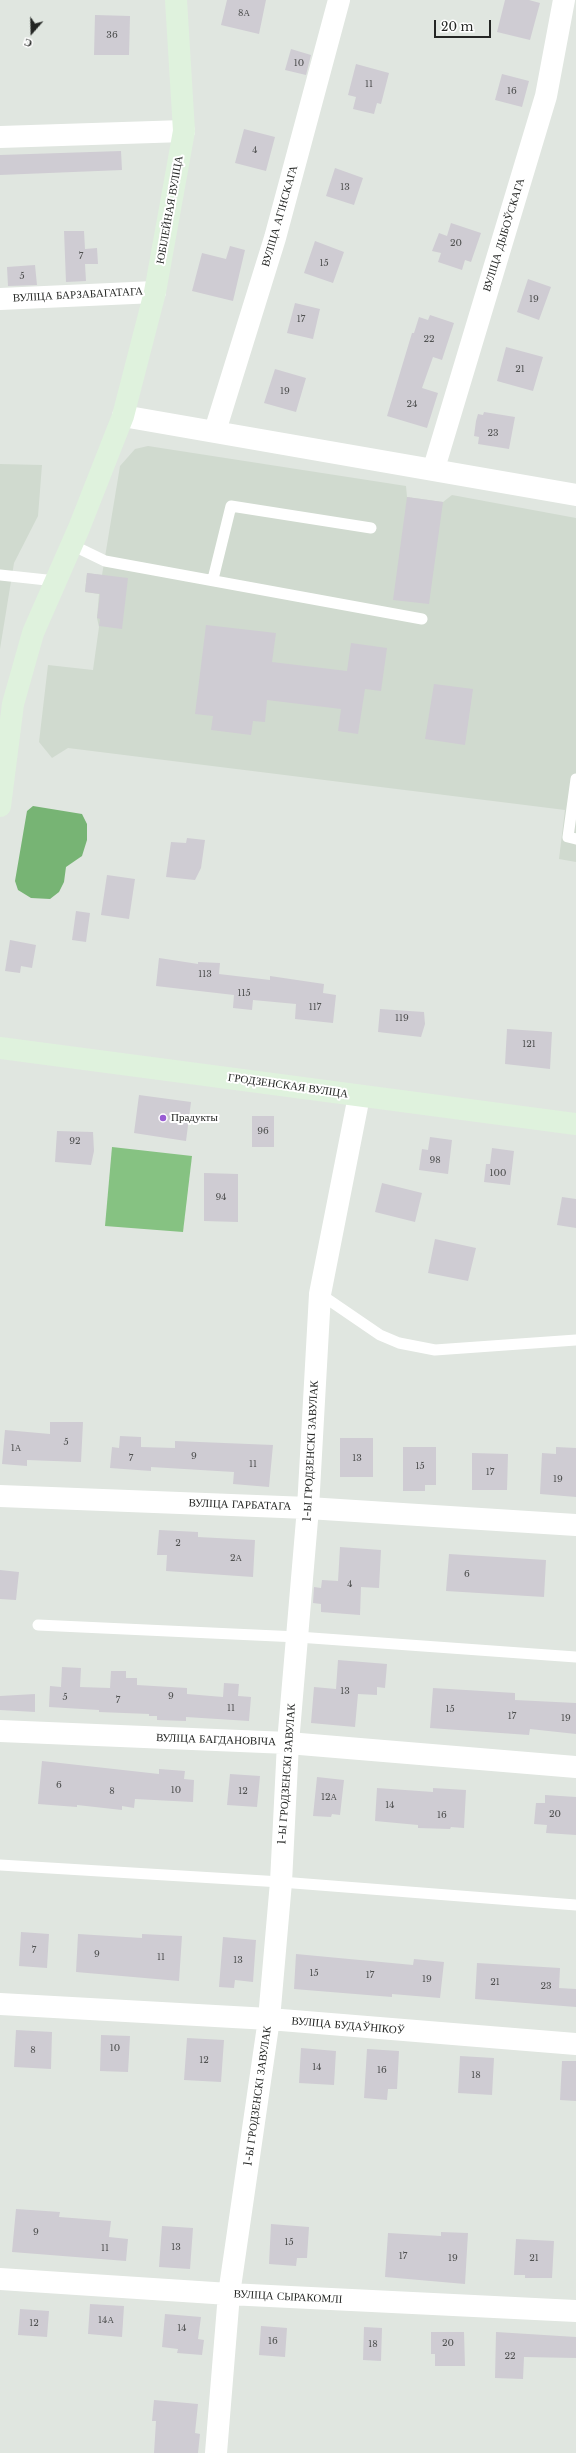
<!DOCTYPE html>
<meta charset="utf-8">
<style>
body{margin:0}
#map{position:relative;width:576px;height:2453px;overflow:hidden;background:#e0e6e0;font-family:"Libre Baskerville",serif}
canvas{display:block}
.north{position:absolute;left:12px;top:12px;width:40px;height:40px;-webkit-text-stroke:3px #fff;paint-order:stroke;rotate:200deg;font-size:11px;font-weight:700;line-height:16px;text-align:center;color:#242624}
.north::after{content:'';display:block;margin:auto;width:14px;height:18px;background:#242624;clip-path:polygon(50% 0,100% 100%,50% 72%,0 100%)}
.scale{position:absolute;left:434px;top:20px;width:57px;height:18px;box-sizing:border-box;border:2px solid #242624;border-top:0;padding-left:5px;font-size:12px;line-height:14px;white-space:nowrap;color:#242624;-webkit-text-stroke:3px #fff;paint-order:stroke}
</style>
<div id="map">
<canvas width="576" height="2453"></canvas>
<div class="north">С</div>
<div class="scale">20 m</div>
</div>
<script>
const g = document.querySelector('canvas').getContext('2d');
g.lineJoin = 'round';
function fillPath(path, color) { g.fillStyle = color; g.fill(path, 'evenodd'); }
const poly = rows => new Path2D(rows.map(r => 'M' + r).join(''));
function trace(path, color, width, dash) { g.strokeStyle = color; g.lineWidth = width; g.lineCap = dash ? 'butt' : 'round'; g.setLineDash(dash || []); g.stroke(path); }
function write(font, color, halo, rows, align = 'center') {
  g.font = font + ' "Libre Baskerville",serif'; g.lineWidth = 4; g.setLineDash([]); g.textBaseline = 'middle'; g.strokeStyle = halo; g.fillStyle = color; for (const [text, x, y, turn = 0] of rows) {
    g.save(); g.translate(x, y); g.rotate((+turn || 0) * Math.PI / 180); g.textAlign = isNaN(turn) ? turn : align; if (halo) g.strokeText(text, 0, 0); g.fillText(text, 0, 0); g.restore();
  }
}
fillPath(poly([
 [148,446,406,486,407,497,443,502,452,495,576,518,576,862,559,859,565,810,68,748,52,758,39,742,48,665,93,670,99,627,97,618,99,594,85,592,87,573,102,575,120,466,135,449],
 [0,464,42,465,38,516,14,563,0,649]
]), '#d0dacf');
fillPath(poly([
 [112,1147,192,1156,183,1232,105,1226]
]), '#86c282');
fillPath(poly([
 [33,806,82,814,87,824,87,840,82,856,66,867,64,882,59,892,50,899,31,898,18,890,15,881,27,811]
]), '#77b474');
fillPath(poly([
 [227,0,266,0,259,34,221,25],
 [505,0,529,0,540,3,530,40,497,32],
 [95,15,130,16,129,55,94,55],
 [291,49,311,55,306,75,285,70],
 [356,64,389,73,381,104,377,103,374,114,353,109,356,97,348,95],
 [502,74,529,81,522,107,495,100],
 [244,129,275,137,266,171,235,163],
 [121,151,122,170,0,175,0,155],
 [335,168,363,178,354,205,326,196],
 [451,223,481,233,471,262,465,260,462,270,438,262,441,253,432,251,439,233,447,236],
 [64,231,84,231,85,249,97,248,98,264,85,264,86,281,66,282],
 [315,241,344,252,333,283,304,273],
 [230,246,245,250,233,301,192,291,202,253,226,259],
 [35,265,37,285,8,286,7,267],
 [528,279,551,287,539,320,517,312],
 [295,303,320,309,313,339,287,333],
 [430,315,454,323,442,360,433,357,422,388,438,393,427,428,387,416,412,333,414,333,419,317,428,320],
 [506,347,543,357,533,391,497,381],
 [275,369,306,378,296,412,264,403],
 [484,412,515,417,509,449,478,444,479,437,474,436,476,421,478,414,483,415],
 [407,497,443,502,429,604,393,600],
 [87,573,128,578,122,629,99,626,100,619,97,618,100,594,85,592],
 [206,625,276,633,272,662,347,671,351,643,387,648,381,691,365,689,358,734,338,731,341,709,267,700,265,722,253,721,251,735,211,730,213,716,195,714],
 [434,684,473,689,465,745,425,739],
 [187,838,205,840,201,868,195,880,166,877,171,842,186,843],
 [107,875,135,879,129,919,101,915],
 [76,911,90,913,86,942,72,940],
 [10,940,36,945,32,968,21,966,20,973,5,971],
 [159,958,198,964,198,962,220,963,219,974,270,980,270,976,324,984,323,993,336,995,333,1023,295,1019,296,1004,253,1000,252,1010,233,1008,234,995,156,986],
 [380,1009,424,1012,425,1024,421,1037,378,1032],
 [507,1029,552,1032,550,1069,505,1064],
 [139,1095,191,1102,186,1141,134,1133],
 [252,1116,274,1116,274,1147,252,1147],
 [57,1131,93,1132,94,1151,91,1165,55,1162],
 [430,1137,452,1140,448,1174,419,1170,422,1149,428,1150],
 [492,1148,514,1151,510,1185,484,1182,486,1164,490,1164],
 [204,1173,238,1174,238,1222,204,1221],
 [382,1183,422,1193,415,1222,375,1212],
 [562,1197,576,1199,576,1228,557,1225],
 [435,1239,476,1248,468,1281,428,1273],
 [50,1422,83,1422,81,1462,27,1460,27,1466,2,1464,5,1430,50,1434],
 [120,1436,141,1437,141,1447,175,1448,175,1441,273,1445,269,1487,233,1484,234,1472,151,1467,151,1471,110,1468,112,1447,119,1448],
 [340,1438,373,1438,373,1477,340,1477],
 [403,1447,436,1447,436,1485,425,1485,425,1491,403,1491],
 [556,1447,576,1448,576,1497,540,1494,542,1453,556,1454],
 [472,1453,508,1454,507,1490,472,1490],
 [159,1530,198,1532,198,1537,255,1540,253,1577,166,1571,167,1555,157,1555],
 [340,1547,381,1550,379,1588,361,1587,360,1615,321,1612,321,1604,313,1603,314,1587,321,1588,322,1580,338,1581],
 [449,1554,546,1560,544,1597,446,1591],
 [0,1570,19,1572,16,1600,0,1599],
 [338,1660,387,1664,385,1688,377,1687,377,1695,358,1694,355,1727,311,1723,314,1687,336,1689],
 [62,1667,81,1668,80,1687,110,1688,111,1671,126,1671,126,1678,137,1678,137,1685,187,1688,187,1694,223,1697,224,1683,239,1684,238,1696,251,1697,249,1721,186,1717,186,1721,157,1720,157,1716,149,1716,149,1714,99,1712,99,1710,49,1707,50,1686,61,1687],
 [433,1688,515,1693,515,1700,576,1703,576,1734,530,1729,529,1735,430,1728],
 [35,1694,35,1712,0,1710,0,1696],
 [42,1761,159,1774,159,1769,185,1771,184,1779,194,1780,193,1802,135,1799,134,1808,122,1806,122,1810,77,1805,77,1807,38,1804],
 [230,1774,260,1776,257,1807,227,1805],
 [317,1777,344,1780,340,1815,332,1814,331,1817,313,1816],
 [377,1788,433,1792,433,1788,466,1790,464,1828,451,1827,450,1829,418,1828,418,1825,375,1821],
 [545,1795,576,1797,576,1835,546,1833,547,1825,534,1824,536,1803,545,1803],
 [21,1932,49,1934,47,1968,19,1966],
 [78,1934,142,1938,142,1934,182,1936,179,1981,76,1972],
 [223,1937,256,1940,253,1982,235,1980,234,1988,219,1987],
 [296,1954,413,1965,414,1959,444,1962,440,1998,392,1994,392,1997,294,1989],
 [477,1963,560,1968,559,1988,576,1989,576,2007,475,1999],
 [16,2030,52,2032,51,2069,14,2067],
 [101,2035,130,2036,128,2072,100,2071],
 [187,2038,224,2040,221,2082,184,2080],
 [301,2048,336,2051,334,2085,299,2083],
 [367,2049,399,2051,397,2089,388,2089,387,2100,364,2098],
 [460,2056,494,2058,492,2095,458,2093],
 [562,2061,576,2061,576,2101,560,2100],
 [16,2209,60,2212,59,2217,111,2221,109,2237,128,2239,126,2261,12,2252],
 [271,2224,309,2227,307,2258,297,2258,296,2266,269,2264],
 [162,2226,193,2228,190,2269,159,2267],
 [441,2232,468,2233,465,2284,385,2277,388,2233,441,2236],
 [516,2239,554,2241,552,2278,525,2278,525,2275,514,2275],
 [90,2304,124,2306,122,2337,88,2334],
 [20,2309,49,2311,47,2337,18,2335],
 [165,2314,201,2317,198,2339,204,2340,202,2355,177,2353,178,2349,162,2347],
 [261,2326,287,2328,285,2357,259,2355],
 [364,2327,382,2328,381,2361,363,2360],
 [431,2332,464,2332,465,2366,435,2366,435,2354,431,2354],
 [496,2332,576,2337,576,2358,524,2357,523,2379,495,2378],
 [154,2400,198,2404,195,2433,200,2434,198,2453,154,2453,156,2421,152,2421]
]), '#cfccd3');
trace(poly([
 [72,545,105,561,422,619],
 [0,575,56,581],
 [213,579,231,506,371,528],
 [576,779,568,837,576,839],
 [320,1294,380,1335,399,1343,435,1350,576,1340],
 [38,1625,298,1637,576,1657],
 [0,1865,281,1882,576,1905]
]), '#fff', 11);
trace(poly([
 [0,137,184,131],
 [0,299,155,292],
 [123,416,576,495],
 [215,431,275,238,339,0],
 [434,468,546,96,564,0],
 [0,1496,308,1508,576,1525],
 [0,1731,288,1743,576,1767],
 [0,2004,269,2019,576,2044],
 [0,2279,229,2294,576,2311],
 [216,2453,229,2294,269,2019,281,1882,288,1743,308,1508,320,1294,359,1096]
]), '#fff', 22);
trace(poly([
 [0,806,13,704,33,633,79,528,123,416,155,292,184,131,176,0],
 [0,1048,576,1124]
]), '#dff2dd', 22);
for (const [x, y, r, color] of [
 [163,1118,4,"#995cd3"]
]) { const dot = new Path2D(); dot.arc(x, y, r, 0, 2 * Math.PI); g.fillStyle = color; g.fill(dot); trace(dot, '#fff', 1.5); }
write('9px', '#4f5050', null, [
 ["8А",244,13],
 ["36",112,35],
 ["10",299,63],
 ["11",369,84],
 ["16",512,91],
 ["4",255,150],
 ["13",345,187],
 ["20",456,243],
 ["7",81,256],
 ["15",324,263],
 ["5",22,276],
 ["19",534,299],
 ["17",301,319],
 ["22",429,339],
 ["21",520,369],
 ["19",285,391],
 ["24",412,404],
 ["23",493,433],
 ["113",205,974],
 ["115",244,993],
 ["117",315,1007],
 ["119",402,1018],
 ["121",529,1044],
 ["96",263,1131],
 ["92",75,1141],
 ["98",435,1160],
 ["100",498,1173],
 ["94",221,1197],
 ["5",66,1442],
 ["1А",16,1448],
 ["9",194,1456],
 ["7",131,1458],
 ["13",357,1458],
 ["11",253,1464],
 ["15",420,1466],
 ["17",490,1472],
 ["19",558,1479],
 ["2",178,1543],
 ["2А",236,1558],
 ["6",467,1574],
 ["4",350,1584],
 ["13",345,1691],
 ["9",171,1696],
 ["5",65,1697],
 ["7",118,1700],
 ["11",231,1708],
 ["15",450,1709],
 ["17",512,1716],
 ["19",566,1718],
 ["6",59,1785],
 ["10",176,1790],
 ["8",112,1791],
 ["12",243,1791],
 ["12А",329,1797],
 ["14",390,1805],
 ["20",555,1814],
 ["16",442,1815],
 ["7",34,1950],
 ["9",97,1954],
 ["11",161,1957],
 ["13",238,1960],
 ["15",314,1973],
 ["17",370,1975],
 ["19",427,1979],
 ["21",495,1982],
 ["23",546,1986],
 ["10",115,2048],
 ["8",33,2050],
 ["12",204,2060],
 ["14",317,2067],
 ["16",382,2070],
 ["18",476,2075],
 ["9",36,2232],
 ["15",289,2242],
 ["13",176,2247],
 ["11",105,2248],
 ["17",403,2256],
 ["19",453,2258],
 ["21",534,2258],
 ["14А",106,2320],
 ["12",34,2323],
 ["14",182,2328],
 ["16",273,2341],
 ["20",448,2343],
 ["18",373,2344],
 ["22",510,2356]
]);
write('11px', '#242624', '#fff', [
 ["ЮБІЛЕЙНАЯ ВУЛІЦА",170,210,-80],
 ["ВУЛІЦА АГІНСКАГА",280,216,-74],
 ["ВУЛІЦА ДЫБОЎСКАГА",504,235,-73],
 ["ВУЛІЦА БАРЗАБАГАТАГА",78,295,-3],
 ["ГРОДЗЕНСКАЯ ВУЛІЦА",288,1086,8],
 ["1-Ы ГРОДЗЕНСКІ ЗАВУЛАК",311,1451,-87],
 ["ВУЛІЦА ГАРБАТАГА",240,1505,2],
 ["ВУЛІЦА БАГДАНОВІЧА",216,1740,2],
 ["1-Ы ГРОДЗЕНСКІ ЗАВУЛАК",287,1774,-86],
 ["ВУЛІЦА БУДАЎНІКОЎ",348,2026,5],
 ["1-Ы ГРОДЗЕНСКІ ЗАВУЛАК",258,2096,-82],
 ["ВУЛІЦА СЫРАКОМЛІ",288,2297,3]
]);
write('11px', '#242624', '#fff', [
 ["Прадукты",171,1118]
], 'left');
</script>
